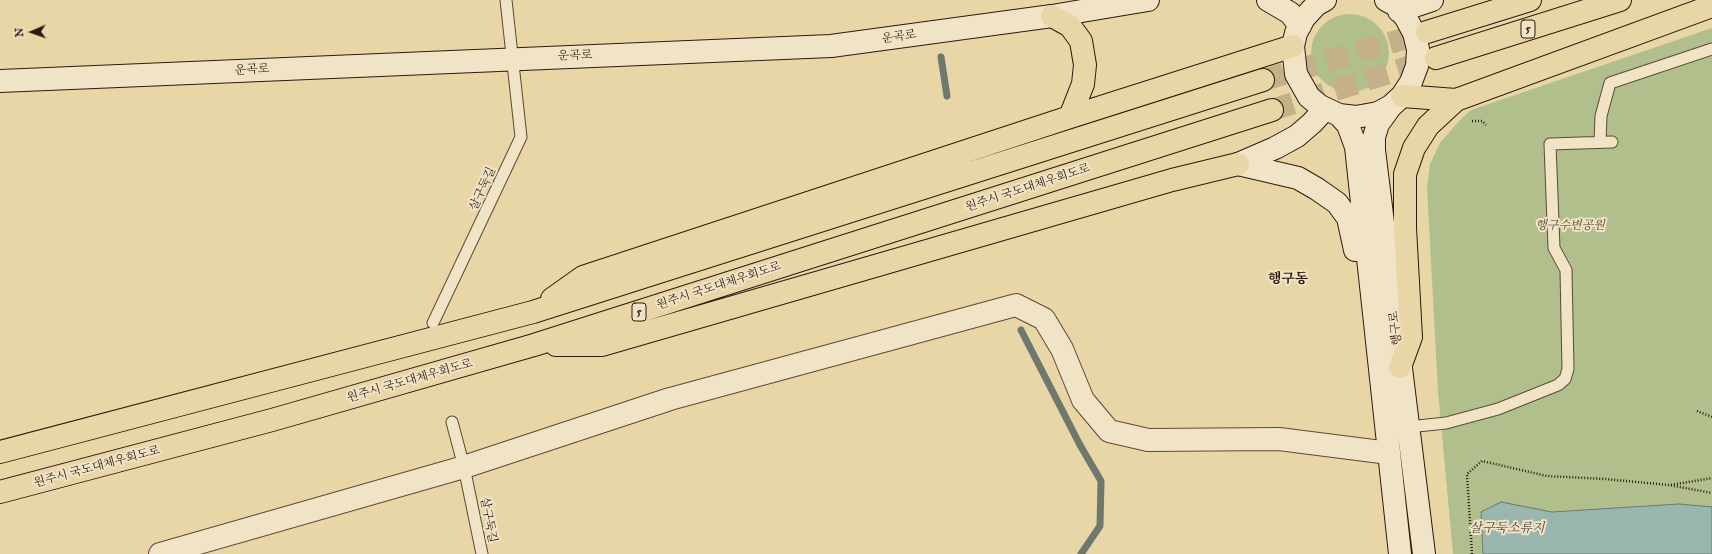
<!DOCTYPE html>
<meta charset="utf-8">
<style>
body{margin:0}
#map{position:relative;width:1712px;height:554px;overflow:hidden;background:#e9d6a7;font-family:"IM FELL Great Primer",serif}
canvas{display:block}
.north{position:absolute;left:12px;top:12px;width:40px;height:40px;-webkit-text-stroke:3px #f1e4c6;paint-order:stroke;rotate:268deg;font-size:11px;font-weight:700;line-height:16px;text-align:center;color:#2f190f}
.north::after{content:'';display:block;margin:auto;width:14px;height:18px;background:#2f190f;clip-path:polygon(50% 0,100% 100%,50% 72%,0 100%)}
</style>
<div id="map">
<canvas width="1712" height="554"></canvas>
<div class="north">N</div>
</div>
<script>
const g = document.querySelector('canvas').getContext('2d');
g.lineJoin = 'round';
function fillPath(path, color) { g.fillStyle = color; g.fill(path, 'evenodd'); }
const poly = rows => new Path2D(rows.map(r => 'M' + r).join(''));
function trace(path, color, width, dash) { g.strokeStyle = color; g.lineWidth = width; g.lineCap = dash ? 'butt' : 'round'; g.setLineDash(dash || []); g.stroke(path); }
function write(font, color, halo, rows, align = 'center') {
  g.font = font + ' "IM FELL Great Primer","Noto Serif KR",serif'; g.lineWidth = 4; g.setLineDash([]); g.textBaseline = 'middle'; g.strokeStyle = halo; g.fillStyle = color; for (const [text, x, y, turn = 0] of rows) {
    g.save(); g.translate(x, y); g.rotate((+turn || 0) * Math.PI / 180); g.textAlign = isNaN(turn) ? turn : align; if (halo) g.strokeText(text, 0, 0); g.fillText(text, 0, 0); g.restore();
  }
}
fillPath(poly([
 '1311 53a39 39 0 1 1 78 0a39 39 0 1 1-78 0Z',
 [1712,28,1712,554,1453,554,1438,391,1427,188,1430,164,1440,143,1460,120,1471,110]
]), '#b0bf8c');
const water = poly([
 [1501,502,1552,512,1679,504,1712,507,1712,554,1483,554,1481,512,1501,502]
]);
fillPath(water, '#99b7af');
trace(water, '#6f786f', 1);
trace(poly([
 [941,57,947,96],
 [1021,330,1080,445,1101,481,1100,526,1081,554]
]), '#6f786f', 7);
trace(poly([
 [1263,80,1427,32],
 [1272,110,1433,59]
]), '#c4b089', 22, [22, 11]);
const lane = poly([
 [1600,142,1601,116,1610,83,1712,49],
 [433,323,521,137,506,0],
 [452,422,464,467,482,554],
 [1408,427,1446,423,1498,409,1558,385,1565,379,1568,369,1566,270,1554,248,1550,144,1612,142]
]);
const street = poly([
 [160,554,464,467,670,399,1016,305,1044,319,1062,349,1083,400,1109,431,1148,440,1279,439,1389,453]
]);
const secondary = poly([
 [1268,0,1290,13,1300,26],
 [1325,0,1316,5,1304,18,1296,33,1293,46,1296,74,1309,97,1320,106,1339,115,1356,117,1378,113,1391,106,1402,96,1411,82,1417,66,1418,49,1414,33,1406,18,1395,5,1386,0],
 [1399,11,1432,0],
 [0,81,831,46,1052,16,1148,0],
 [1391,106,1378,124,1374,137,1374,150,1424,554],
 [1339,115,1348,125,1356,147,1400,554],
 [1238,164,1298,178,1317,189,1337,203,1348,218,1355,250],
 [1238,164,1275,148,1297,136,1312,123,1325,109]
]);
const highway = poly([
 [1052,16,1070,26,1081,41,1085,65,1083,84,1070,117],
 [1427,32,1530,0],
 [1436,58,1620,0],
 [1402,96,1456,100],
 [552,299,583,277,1070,117,1293,46],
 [556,345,602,345,1172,180,1238,164],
 [1400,367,1411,337,1405,228,1405,174,1414,148,1428,126,1456,100,1712,6],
 [0,452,533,312,1263,80],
 [0,492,272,420,534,345,1272,110]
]);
trace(lane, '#5e4835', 13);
trace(street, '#5e4835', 24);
trace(secondary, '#2f190f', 24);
trace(highway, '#2f190f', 24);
trace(poly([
 [1472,121,1482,121,1486,125],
 [1697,411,1712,417],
 [1671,485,1712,478],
 [1472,554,1467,474,1482,461,1547,476,1605,479,1669,485,1712,493]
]), '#2f190f', 2.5, [1, 2]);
trace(lane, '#f1e4c6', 11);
trace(street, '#f1e4c6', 22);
trace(secondary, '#f1e4c6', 22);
trace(highway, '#e9d6a7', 22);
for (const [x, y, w] of [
 [1528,29,14],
 [639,312,14]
]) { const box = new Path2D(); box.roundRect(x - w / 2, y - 9, w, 18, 3); g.fillStyle = '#f1e4c6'; g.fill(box); trace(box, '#2f190f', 1); }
write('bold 11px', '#2f190f', null, [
 ["5",1528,29],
 ["5",639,312]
]);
write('12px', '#2f190f', '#f1e4c6', [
 ["운곡로",899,37,-8],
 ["운곡로",575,56,-2],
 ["운곡로",252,70,-3],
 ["원주시 국도대체우회도로",1028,188,-18],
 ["살구둑길",483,189,-65],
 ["원주시 국도대체우회도로",719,286,-18],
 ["행구로",1396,328,-97],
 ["원주시 국도대체우회도로",410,381,-16],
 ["원주시 국도대체우회도로",97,467,-15],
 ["살구둑길",488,520,79]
]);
write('italic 12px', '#564b34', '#f1e4c6', [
 ["행구수변공원",1570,226]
]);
write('italic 13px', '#4f483f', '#f1e4c6', [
 ["살구둑소류지",1507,529]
]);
write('bold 14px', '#2f190f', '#f1e4c6', [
 ["행구동",1288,280]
]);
</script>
